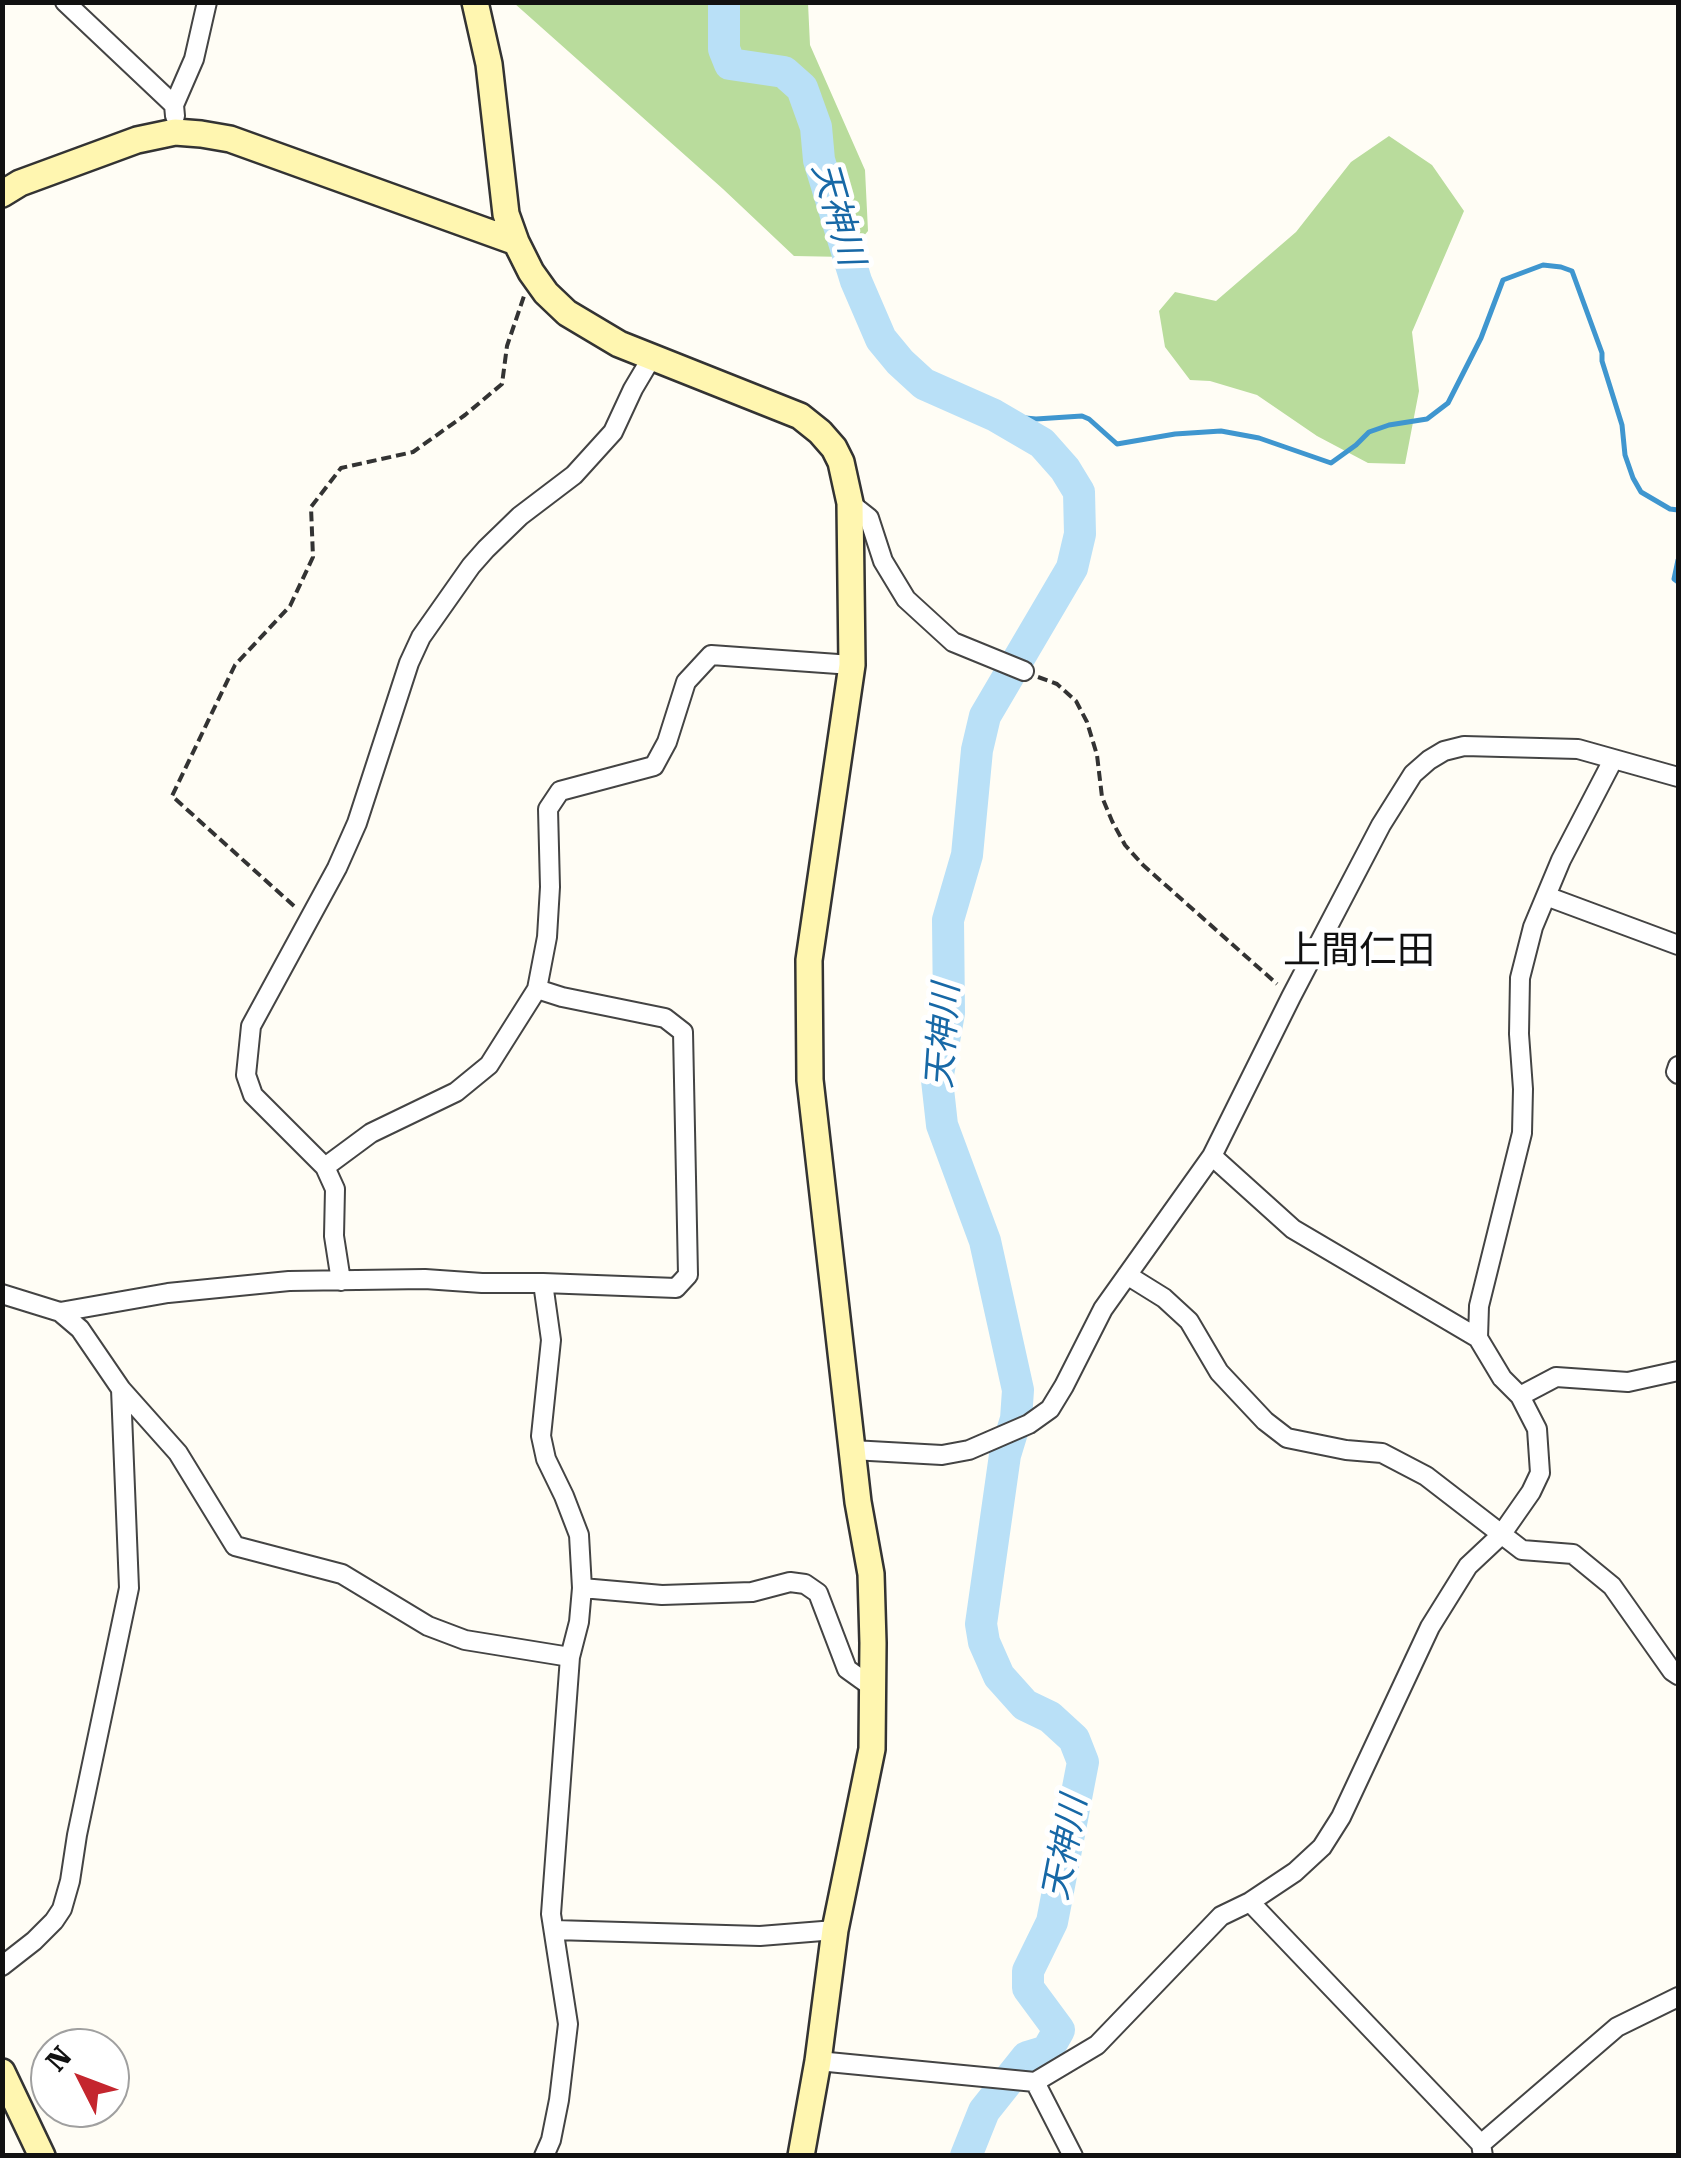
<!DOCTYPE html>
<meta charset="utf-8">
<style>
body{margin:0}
#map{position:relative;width:1681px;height:2158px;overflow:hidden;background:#fffdf5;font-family:"Roboto Serif",serif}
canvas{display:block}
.frame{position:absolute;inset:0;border:5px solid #111;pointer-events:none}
.north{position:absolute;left:30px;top:2028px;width:100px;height:100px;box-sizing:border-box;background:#fff;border:2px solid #a0a0a0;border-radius:50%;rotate:312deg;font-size:28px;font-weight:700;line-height:40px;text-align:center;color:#111}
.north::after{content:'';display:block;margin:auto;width:35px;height:45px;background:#c4262e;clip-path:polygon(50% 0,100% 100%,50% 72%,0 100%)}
</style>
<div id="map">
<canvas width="1681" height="2158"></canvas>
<div class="frame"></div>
<div class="north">N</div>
</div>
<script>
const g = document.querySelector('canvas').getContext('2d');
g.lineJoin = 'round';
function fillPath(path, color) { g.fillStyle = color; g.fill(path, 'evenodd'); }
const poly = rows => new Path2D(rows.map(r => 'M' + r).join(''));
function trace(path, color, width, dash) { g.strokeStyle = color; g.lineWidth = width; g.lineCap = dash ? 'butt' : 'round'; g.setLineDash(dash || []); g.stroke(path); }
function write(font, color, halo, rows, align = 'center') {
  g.font = font + ' "Roboto Serif","Noto Sans JP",serif'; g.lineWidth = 10; g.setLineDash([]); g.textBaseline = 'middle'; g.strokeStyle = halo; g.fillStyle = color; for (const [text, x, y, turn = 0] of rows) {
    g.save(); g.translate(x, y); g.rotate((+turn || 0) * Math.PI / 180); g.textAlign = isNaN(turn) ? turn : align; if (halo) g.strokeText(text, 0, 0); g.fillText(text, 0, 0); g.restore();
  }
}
fillPath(poly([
 [514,3,808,3,810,45,865,170,868,231,846,257,794,256,723,189],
 [1389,136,1432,165,1464,211,1412,332,1419,391,1405,464,1368,463,1317,436,1257,395,1210,381,1190,380,1165,347,1159,311,1175,292,1216,301,1296,232,1351,162]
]), '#b9dc9c');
trace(poly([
 [994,415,1036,419,1082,416,1089,419,1117,444,1175,434,1221,431,1259,438,1331,463,1356,445,1369,432,1389,425,1427,419,1448,403,1481,338,1503,280,1543,265,1561,267,1572,271,1602,353,1602,361,1622,425,1625,455,1633,478,1641,492,1670,509,1678,510],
 [1678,560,1674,579,1678,582]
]), '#3f96cf', 5);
trace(poly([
 [724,2,724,49,730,64,784,72,802,88,816,127,819,160,856,281,881,339,900,362,924,384,994,415,1042,443,1065,469,1079,492,1080,534,1072,568,985,716,977,750,967,855,948,920,949,1013,937,1080,942,1125,985,1241,1018,1390,1016,1419,1005,1455,981,1624,984,1642,999,1676,1025,1705,1050,1717,1074,1739,1083,1762,1052,1922,1028,1971,1028,1988,1059,2030,1047,2051,1027,2057,984,2111,966,2156]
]), '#b9e0f7', 32);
const street = poly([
 [65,2,174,105],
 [175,116,174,105,194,59,207,2],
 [850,503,869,518,883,561,906,599,953,642,1024,671],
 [1546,896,1678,945],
 [1678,1066,1676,1072,1678,1074],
 [325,1167,371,1133,456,1092,489,1065,537,989,547,937,550,887,548,809,560,791,654,766,667,742,686,682,711,655,852,665],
 [1127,1275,1164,1298,1189,1321,1219,1372,1265,1421,1287,1438,1346,1450,1382,1453,1426,1476,1522,1550,1573,1554,1612,1586,1672,1671,1678,1675],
 [341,1281,334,1236,335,1189,325,1167,253,1095,246,1075,251,1026,337,868,357,823,409,663,421,637,471,566,486,549,520,516,574,475,613,432,633,389,652,357],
 [543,1283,551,1340,541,1436,546,1459,564,1496,579,1535,582,1588,579,1622,570,1657,551,1914,568,2024,559,2100,551,2140,544,2156],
 [2,1294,60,1312,168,1293,289,1281,425,1279,482,1283,543,1283,676,1288,688,1275,683,1032,665,1018,562,997,537,989],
 [60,1312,80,1329,121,1389,178,1453,235,1546,342,1574,428,1626,465,1640,570,1657],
 [1478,1338,1479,1306,1522,1133,1523,1089,1519,1034,1520,978,1533,927,1561,860,1613,760],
 [1520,1396,1556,1377,1628,1382,1678,1371],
 [852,1450,942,1455,969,1450,1029,1424,1050,1409,1064,1386,1103,1309,1212,1156,1291,997,1381,825,1413,774,1429,760,1444,751,1464,746,1578,749,1678,777],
 [582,1588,662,1595,752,1592,790,1582,805,1584,818,1593,847,1669,872,1687],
 [1250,1902,1481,2144,1483,2156],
 [554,1930,760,1936,835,1930],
 [2,1966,34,1941,54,1921,62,1909,70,1881,77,1835,129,1588,121,1389],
 [818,2061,1035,2082,1097,2045,1221,1916,1250,1902,1295,1872,1322,1847,1341,1817,1430,1627,1468,1566,1501,1535,1531,1492,1540,1473,1537,1429,1520,1396,1502,1378,1478,1338,1293,1229,1212,1156],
 [1035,2082,1073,2156],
 [1481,2144,1617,2027,1678,1997]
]);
const secondary = poly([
 [475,2,489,64,506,214,516,242,531,272,546,293,567,313,619,344,800,416,820,432,834,448,841,462,850,503,852,665,809,960,810,1080,858,1502,871,1574,873,1643,872,1749,835,1930,818,2061,801,2156],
 [2,194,20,183,137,140,175,132,201,134,230,139,516,242],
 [2,2072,42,2156]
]);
trace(street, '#444', 22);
trace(secondary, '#333', 30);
trace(poly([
 [1038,677,1057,684,1076,701,1087,722,1097,755,1102,797,1112,821,1125,845,1143,865,1277,984],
 [294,906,172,796,235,665,290,606,313,557,311,507,341,468,413,452,465,415,502,384,507,346,524,296]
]), '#333', 4, [10, 5]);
trace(street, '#fff', 18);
trace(secondary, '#fff6b0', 25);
write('italic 35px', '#1768a6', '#fff', [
 ["天神川",837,214,74],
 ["天神川",944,1036,-86],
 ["天神川",1066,1848,-79]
]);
write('38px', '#111', '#fff', [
 ["上間仁田",1359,952]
]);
</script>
